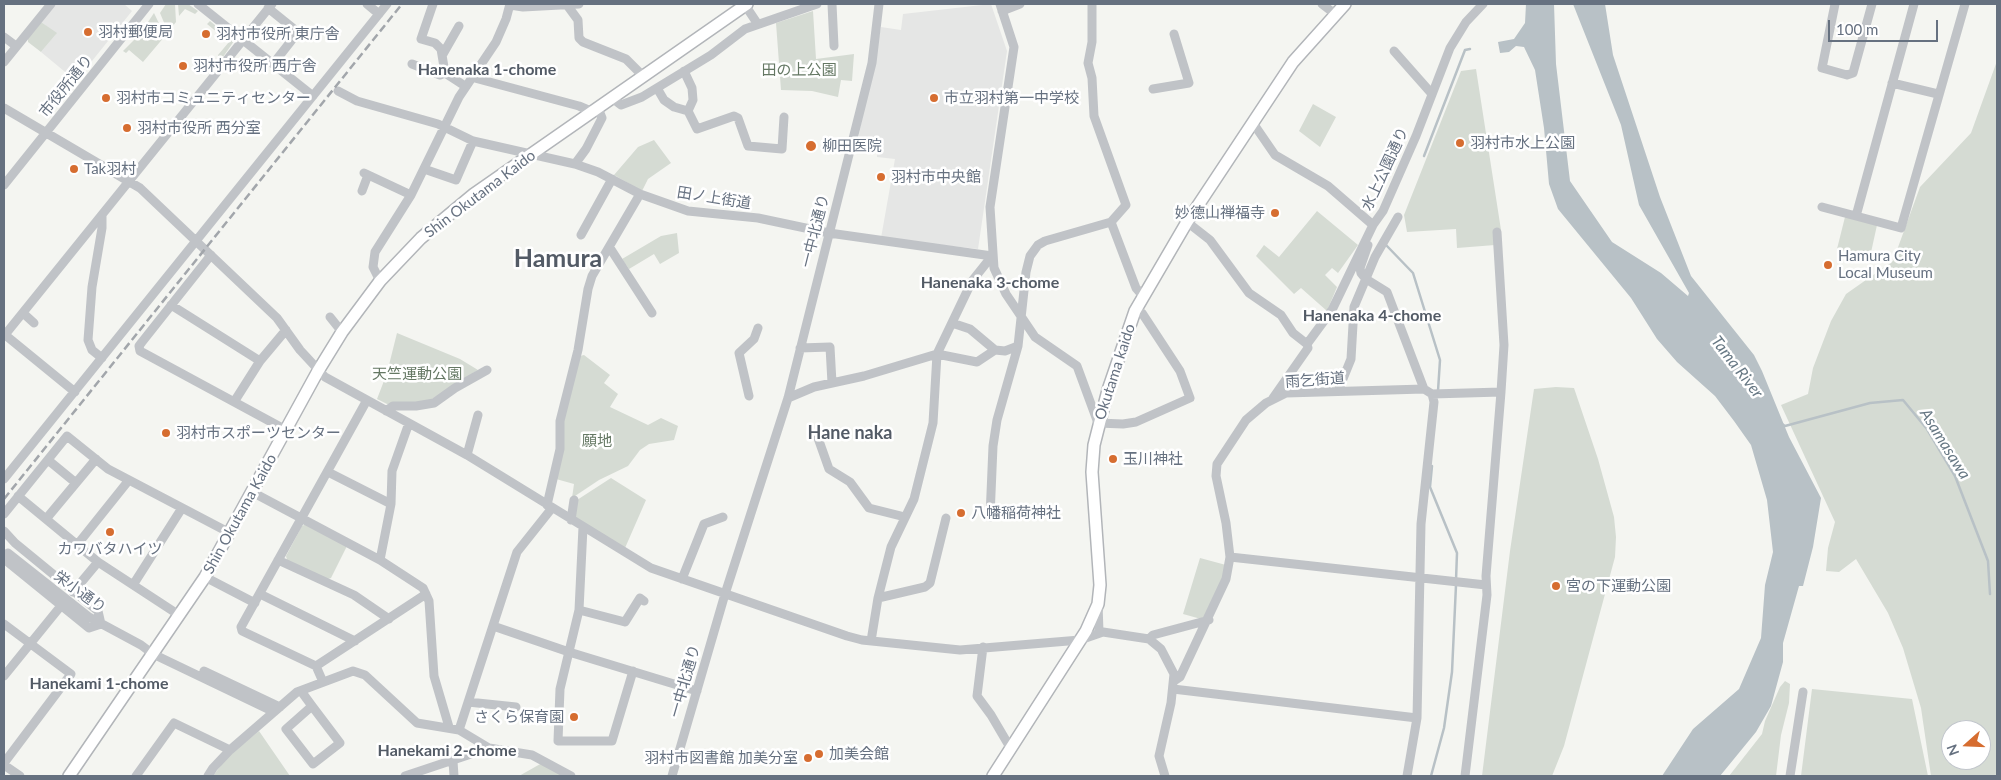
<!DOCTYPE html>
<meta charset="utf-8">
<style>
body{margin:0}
#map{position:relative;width:2001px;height:780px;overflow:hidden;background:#f4f5f1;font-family:Lato,sans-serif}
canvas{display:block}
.frame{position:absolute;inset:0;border:5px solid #667180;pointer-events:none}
.north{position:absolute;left:1941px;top:720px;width:50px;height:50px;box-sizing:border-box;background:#fff;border:1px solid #c2c6cc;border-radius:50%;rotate:250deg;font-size:14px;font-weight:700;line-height:20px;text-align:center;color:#667180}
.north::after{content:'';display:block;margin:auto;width:18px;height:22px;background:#d66d30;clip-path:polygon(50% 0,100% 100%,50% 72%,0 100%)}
.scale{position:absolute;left:1828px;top:20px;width:110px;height:22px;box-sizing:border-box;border:2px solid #667180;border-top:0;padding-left:6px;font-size:15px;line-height:18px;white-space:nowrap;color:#667180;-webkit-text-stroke:4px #fff;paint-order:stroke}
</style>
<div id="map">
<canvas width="2001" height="780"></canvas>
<div class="frame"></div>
<div class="north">N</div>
<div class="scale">100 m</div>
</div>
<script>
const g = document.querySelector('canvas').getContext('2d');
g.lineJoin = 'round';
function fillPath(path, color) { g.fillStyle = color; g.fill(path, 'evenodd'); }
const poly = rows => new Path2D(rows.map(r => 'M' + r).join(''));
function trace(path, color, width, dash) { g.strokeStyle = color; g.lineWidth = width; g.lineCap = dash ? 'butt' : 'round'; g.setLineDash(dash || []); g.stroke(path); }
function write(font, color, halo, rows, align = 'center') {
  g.font = font + ' Lato,"Noto Sans JP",sans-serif'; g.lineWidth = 5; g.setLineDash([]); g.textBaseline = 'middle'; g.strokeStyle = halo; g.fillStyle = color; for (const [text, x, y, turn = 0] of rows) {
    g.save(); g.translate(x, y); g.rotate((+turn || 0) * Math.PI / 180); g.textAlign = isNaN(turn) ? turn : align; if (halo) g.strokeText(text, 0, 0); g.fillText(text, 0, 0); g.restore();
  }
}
fillPath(poly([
 [56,4,124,4,132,11,76,81,41,52,56,34,41,22],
 [991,4,1007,51,978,249,881,238,895,159,877,157,877,144,858,139,881,27,901,30,903,14]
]), '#e5e6e5');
fillPath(poly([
 [166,4,175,4,176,22,168,32,160,13],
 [178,4,188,4,198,11,195,14,185,9,179,16],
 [813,11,816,59,854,54,852,81,841,80,838,97,812,91,781,90,776,23],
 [154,13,165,36,143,62,129,50,126,53,123,51,140,34],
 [210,21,234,41,223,57,218,57,218,55,229,42,207,24],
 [41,22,57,33,41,52,28,42,28,38],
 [1997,61,1997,776,1931,776,1921,708,1903,648,1888,613,1856,559,1839,572,1826,571,1828,548,1835,522,1781,405,1808,394,1813,368,1831,321,1846,294,1893,261,1920,187,1971,133],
 [1951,730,1981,730,1981,760,1951,760],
 [1476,69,1501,230,1495,245,1457,248,1456,229,1407,232,1404,215,1461,71],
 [1313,104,1336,117,1320,147,1299,131],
 [654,140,671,163,648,179,642,191,614,175,638,147],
 [1317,211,1358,245,1338,273,1332,268,1325,275,1337,287,1327,311,1301,288,1294,294,1256,256,1264,245,1279,257],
 [1845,217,1877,225,1870,257,1837,249],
 [677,233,679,253,660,264,654,254,629,269,622,259,661,236],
 [397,333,460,359,478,370,426,403,387,404,377,399,387,373],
 [584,355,610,375,604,383,618,394,610,407,648,425,661,418,678,426,674,440,649,444,640,450,628,466,599,480,572,498,574,484,556,479,561,421,580,356],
 [1556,387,1574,388,1598,459,1614,517,1616,537,1615,557,1564,746,1552,776,1482,776,1510,551,1534,389],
 [611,478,646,500,625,548,575,518,577,500],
 [306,524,347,546,331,578,328,579,287,560,286,556,302,526],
 [1200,558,1226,565,1224,581,1207,617,1201,619,1183,614],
 [1785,681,1790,684,1789,703,1781,735,1776,776,1729,776,1762,734,1765,721,1780,687],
 [1812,689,1912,699,1928,776,1801,776],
 [259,731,290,776,213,776,228,756],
 [542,763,562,776,519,776]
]), '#d5dbd3');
fillPath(poly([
 [1526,4,1554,4,1556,64,1570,181,1612,242,1661,273,1688,296,1689,293,1639,205,1621,125,1573,4,1605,4,1613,55,1660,197,1691,276,1754,355,1762,371,1789,437,1821,498,1813,547,1803,586,1799,586,1783,643,1783,662,1771,706,1756,732,1720,776,1662,776,1693,729,1739,689,1761,638,1765,585,1773,552,1767,500,1751,445,1734,421,1715,396,1677,362,1657,339,1631,298,1558,209,1549,184,1544,128,1535,70,1524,47,1516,46,1509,52,1500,53,1498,42,1514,39,1525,23]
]), '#b8c1c6');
trace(poly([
 [1424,156,1465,50,1470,49],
 [1386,245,1413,273,1440,360,1438,391],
 [1782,424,1785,426,1870,403,1903,400,1927,429,1955,476,1988,561,1990,594],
 [1432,466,1430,487,1457,553,1456,580],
 [1431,776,1444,728,1452,672,1456,585]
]), '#b8c1c6', 2.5);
const major = poly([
 [69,776,205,577,318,371,342,332,380,281,421,238,474,194,747,4],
 [993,776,1086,631,1098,604,1100,585,1092,472,1094,445,1108,390,1135,311,1187,222,1293,62,1345,4]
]);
trace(major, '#b2b5b9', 14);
trace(poly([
 [198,4,313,96],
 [367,4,379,14],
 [433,4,421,39,435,43,441,49,445,73],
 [832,4,834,46],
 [1000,4,1014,47,990,207,994,268,1006,294,1035,337,1077,366,1098,423,1123,424,1136,422,1190,398,1180,371,1142,313,1135,311],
 [1322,4,1335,14],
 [1835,4,1822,68,1847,75,1853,73,1872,4],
 [510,5,523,7,579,4],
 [567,5,578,20,579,38,583,42,626,59,643,76],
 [745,5,757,23],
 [268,8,294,29,295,36,273,64],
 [1002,11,1020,4],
 [4,37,16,46],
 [1394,51,1432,94],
 [443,54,459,26],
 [4,62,51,4],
 [412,64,440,75,445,73,465,86],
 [684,71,692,88,693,100,688,111],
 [471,77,579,106,593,112],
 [1892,83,1938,94],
 [657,88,664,100,674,107,688,111,697,129,734,116,738,118,748,146,782,149,784,117],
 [1153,89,1189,83,1174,34],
 [338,91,357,101,438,124,473,141,575,164,598,172,640,194,688,211,758,218,829,233,992,256],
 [612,98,621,105,642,97,711,55,745,29,817,4],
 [4,108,140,188,277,318,300,350,325,377,467,455,651,568,847,636,862,640,960,650,1080,640,1103,632,1149,639,1161,649,1174,674,1171,703,1159,756,1165,776],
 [1253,123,1275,155,1328,186,1373,225],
 [575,164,586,149,602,118,598,108],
 [424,169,456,180,473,141],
 [364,173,411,195],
 [4,185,149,4],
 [362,191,368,175],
 [1822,207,1901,228,1965,4],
 [102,216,102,228,92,287,88,340,92,350,102,358],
 [1856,216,1914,4],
 [1111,222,1136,288,1143,296],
 [1187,222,1210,240,1249,293,1281,315,1293,333,1307,344],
 [581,235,612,179],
 [1368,245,1360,268,1361,273,1366,279,1387,292,1424,389,1432,394,1501,392],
 [610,248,652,313],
 [211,255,142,342,139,346,140,351,286,430],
 [380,281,373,267,375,252,411,195,459,97,496,42,506,19,510,4],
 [171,305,260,361],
 [23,313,34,323],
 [330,317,342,332],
 [952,323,970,329,995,350,1005,351,1018,346],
 [4,334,75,392],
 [4,336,272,4],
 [1307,344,1332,310,1373,225,1383,211,1416,136,1450,48,1466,22,1483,4],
 [800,348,830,347,832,383],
 [1338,391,1351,359,1354,307,1375,257,1398,217],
 [749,396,739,353,754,339,758,328],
 [788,398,814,387,864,376,937,354,977,362,995,350],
 [1273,398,1308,348,1307,344],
 [234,402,260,361,286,330],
 [386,411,393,406,416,406,434,403,455,388,487,370],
 [818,438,829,469,850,482,869,508,905,517],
 [467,455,478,415],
 [48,460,76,483],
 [328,472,391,504],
 [4,479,387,4],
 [252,492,380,560,423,588,429,601,434,676,449,727],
 [18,496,98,562,179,615],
 [547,505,560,449,560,421,578,350,588,289,592,276,640,194],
 [4,514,67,436,108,469,230,533],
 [990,517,993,446,997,420,1018,346,1026,272,1030,256,1038,245,1045,241,1111,222,1126,205,1094,116,1092,78,1088,63,1092,42,1092,4],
 [46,519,96,459],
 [571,520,574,500],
 [583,527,579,610,560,689,558,741,612,741,633,671],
 [4,531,15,543,98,611,101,624,89,628,4,559],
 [77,545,129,480],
 [8,553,89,617,141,645,153,654,274,712],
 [1230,557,1486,585],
 [278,560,354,595,389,619],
 [380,560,391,504,392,471,409,423],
 [205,577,255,603],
 [682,579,704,524,723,517],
 [133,585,182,508],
 [73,592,98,562],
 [260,594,355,641],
 [878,598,925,587,930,583,946,518],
 [1098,604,1099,632],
 [579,610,625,622,640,598,644,601],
 [4,624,71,674,4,763],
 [493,626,569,652,697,691],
 [1149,639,1153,635,1209,620],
 [871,641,878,598,891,547,914,499,933,423,937,354,972,281,992,256],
 [983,647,977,696,991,715,1011,749],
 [316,666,426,594],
 [204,671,280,707],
 [4,676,60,607],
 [1174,681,1180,677,1226,579,1230,557,1226,523,1216,476,1217,464,1246,420,1266,403,1286,393,1424,389],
 [323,682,316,666,242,631,241,627,367,400],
 [1173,689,1417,718],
 [301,691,312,706,340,743,313,764,286,729,312,706],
 [468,702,516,707],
 [459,730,517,552,552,508],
 [453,761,454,776],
 [4,765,20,776],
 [136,776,174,723,230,750],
 [208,776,213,768,230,750,297,692,353,671,365,675,417,723,459,730,489,748,532,755,571,776],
 [405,776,489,748],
 [672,776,725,594,788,398,872,63,879,4],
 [1407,776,1417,718,1421,524,1434,402,1432,394],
 [1465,776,1487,595,1486,576,1501,392,1504,345,1497,232],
 [1790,776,1803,692]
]), '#c0c3c7', 9);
trace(major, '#fff', 11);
trace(poly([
 [4,499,402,4]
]), '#a2a6ab', 2.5, [8, 4]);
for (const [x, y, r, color] of [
 [88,32,5,"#d66d30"],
 [206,34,5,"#d66d30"],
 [183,66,5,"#d66d30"],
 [106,98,5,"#d66d30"],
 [934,98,5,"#d66d30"],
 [127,128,5,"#d66d30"],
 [1460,143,5,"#d66d30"],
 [811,146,6,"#d66d30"],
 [74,169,5,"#d66d30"],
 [881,177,5,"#d66d30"],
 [1275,213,5,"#d66d30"],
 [1828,265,5,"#d66d30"],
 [166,433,5,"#d66d30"],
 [1113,459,5,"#d66d30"],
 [961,513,5,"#d66d30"],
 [110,532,5,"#d66d30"],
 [1556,586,5,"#d66d30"],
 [574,717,5,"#d66d30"],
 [819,754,5,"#d66d30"],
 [808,758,5,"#d66d30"]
]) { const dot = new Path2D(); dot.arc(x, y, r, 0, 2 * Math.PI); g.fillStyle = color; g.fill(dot); trace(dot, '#fff', 2); }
write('15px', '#667180', '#fff', [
 ["羽村郵便局",98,32],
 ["羽村市役所 東庁舎",216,34],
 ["羽村市役所 西庁舎",193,66],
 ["羽村市コミュニティセンター",116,98],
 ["市立羽村第一中学校",944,98],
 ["羽村市役所 西分室",137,128],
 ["羽村市水上公園",1470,143],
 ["柳田医院",822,146],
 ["Tak羽村",84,169],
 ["羽村市中央館",891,177],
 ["妙德山禅福寺",1265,213,"right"],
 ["Hamura City",1838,256],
 ["Local Museum",1838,273],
 ["羽村市スポーツセンター",176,433],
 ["玉川神社",1123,459],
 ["八幡稲荷神社",971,513],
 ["カワバタハイツ",110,549,"center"],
 ["宮の下運動公園",1566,586],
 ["さくら保育園",564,717,"right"],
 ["加美会館",829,754],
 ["羽村市図書館 加美分室",798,758,"right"]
], 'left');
write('15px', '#657864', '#fff', [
 ["田の上公園",799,70],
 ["天竺運動公園",417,374],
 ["願地",597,441]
]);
write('15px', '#667180', '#fff', [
 ["市役所通り",66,86,-51],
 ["水上公園通り",1385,169,-65],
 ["Shin Okutama Kaido",480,194,-37],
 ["田ノ上街道",714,198,9],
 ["一中北通り",815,231,-76],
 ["Okutama kaido",1115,372,-72],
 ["雨乞街道",1315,380,-4],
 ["Shin Okutama Kaido",240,514,-61],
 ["栄小通り",80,592,36],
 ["一中北通り",685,681,-74]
]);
write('bold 16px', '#535b66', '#fff', [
 ["Hanenaka 1-chome",487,70],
 ["Hanenaka 3-chome",990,283],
 ["Hanenaka 4-chome",1372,316],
 ["Hanekami 1-chome",99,684],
 ["Hanekami 2-chome",447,751]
]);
write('italic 16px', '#677884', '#fff', [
 ["Tama River",1737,367,52],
 ["Asamasawa",1945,444,58]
]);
write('bold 18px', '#535b66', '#fff', [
 ["Hane naka",850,433]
]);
write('bold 25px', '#535b66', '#fff', [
 ["Hamura",558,259]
]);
</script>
